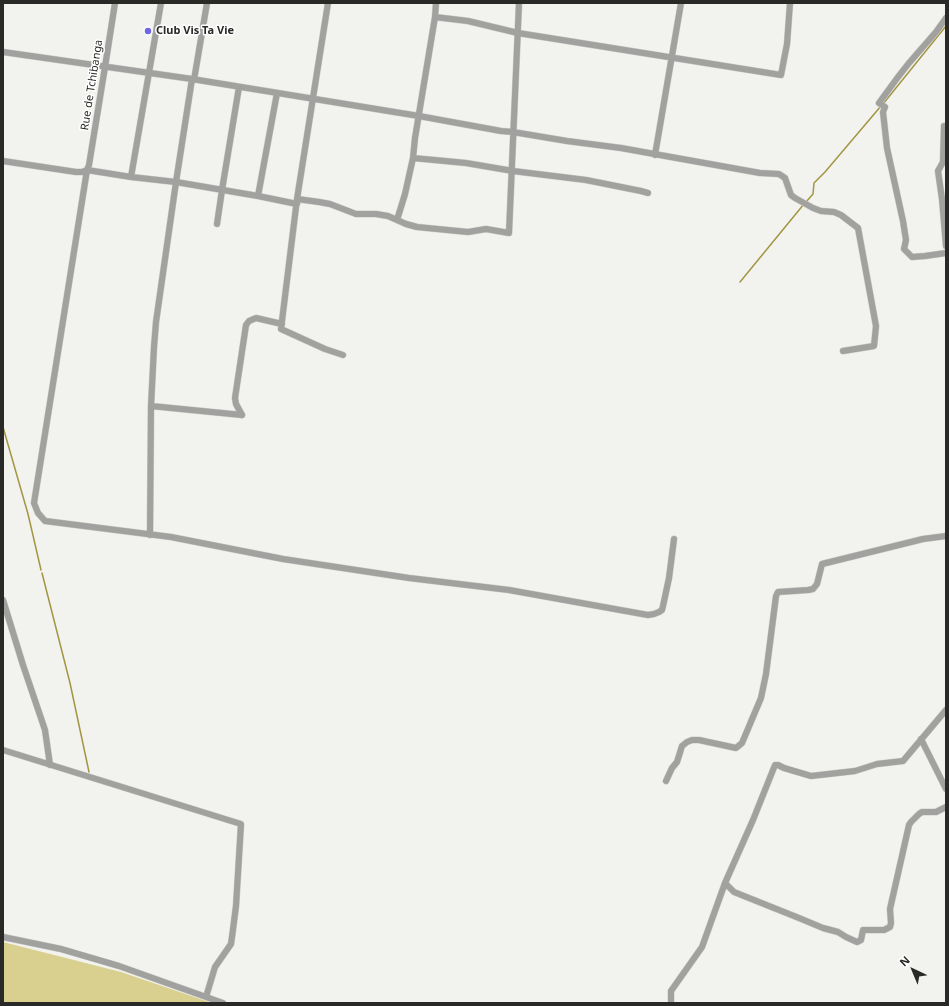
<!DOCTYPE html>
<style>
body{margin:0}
#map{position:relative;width:949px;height:1006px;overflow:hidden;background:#f2f2ee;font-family:"Noto Sans",sans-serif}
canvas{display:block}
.frame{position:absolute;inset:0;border:4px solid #292927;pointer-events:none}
.north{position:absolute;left:893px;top:950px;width:40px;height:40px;-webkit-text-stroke:3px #fff;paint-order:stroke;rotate:316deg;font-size:11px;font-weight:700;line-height:16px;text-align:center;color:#292927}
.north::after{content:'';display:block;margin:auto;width:14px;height:18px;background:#292927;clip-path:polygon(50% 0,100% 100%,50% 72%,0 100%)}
</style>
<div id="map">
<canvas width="949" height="1006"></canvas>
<div class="frame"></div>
<div class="north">N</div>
</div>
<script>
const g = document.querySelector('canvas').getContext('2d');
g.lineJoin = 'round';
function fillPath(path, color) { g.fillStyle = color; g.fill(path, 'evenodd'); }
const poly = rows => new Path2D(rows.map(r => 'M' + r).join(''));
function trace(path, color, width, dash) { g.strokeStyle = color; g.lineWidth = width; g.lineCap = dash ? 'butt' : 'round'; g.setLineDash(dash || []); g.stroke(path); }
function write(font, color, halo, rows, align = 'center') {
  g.font = font + ' "Noto Sans",sans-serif'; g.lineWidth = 3; g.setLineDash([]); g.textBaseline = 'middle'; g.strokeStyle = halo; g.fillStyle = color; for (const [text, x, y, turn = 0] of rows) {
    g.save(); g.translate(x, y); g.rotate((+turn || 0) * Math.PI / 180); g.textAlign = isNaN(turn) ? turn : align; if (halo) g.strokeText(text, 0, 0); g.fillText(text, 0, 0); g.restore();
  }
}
fillPath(poly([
 [3,942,121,972,212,1003,3,1003]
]), '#d9d090');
trace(poly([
 [883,104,946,26],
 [806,202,813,194,814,183,825,172,881,106],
 [740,282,804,204],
 [3,427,28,514,41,570],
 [42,573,70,683,89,772]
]), '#a29643', 1.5);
const minor = poly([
 [115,3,105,67,89,165,87,170,34,503,38,513,45,521,171,537,283,559,409,578,509,590,648,615,654,614,659,612,662,610,663,606,669,578,674,539],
 [328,3,297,199,281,329,325,349,343,355],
 [435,17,468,21,518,33,781,75,787,44,790,3],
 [946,18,936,32,909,63,898,77,879,103,885,107,883,112,887,148,903,221,906,240,904,249,912,257,925,256,946,253],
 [3,52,192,79,419,116,501,131,513,132,567,141,621,148,760,173,779,174,785,178,791,195,795,198,813,208,821,211,834,212,841,215,858,228,876,326,874,346,843,351],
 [194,80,207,3],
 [944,126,943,162,938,171,942,199,946,246],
 [655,155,681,3],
 [413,158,466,163,513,171,586,180,641,191,648,193],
 [3,161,76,172,82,172,87,170,131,177,176,182,258,196,297,204],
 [131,177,161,3],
 [258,196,277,93],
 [297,199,319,202,330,204,356,214,376,214,388,216,406,224,417,227,468,232,486,229,509,233,519,3],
 [397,220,405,194,413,158,415,138,435,17,436,3],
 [217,224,222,190,239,87],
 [151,406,242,415],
 [242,415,236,404,235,398,246,325,249,321,256,318,282,324],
 [150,535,151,406,154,347,156,322,176,182,192,79],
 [3,600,23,665,45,730,50,765],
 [921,739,946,789],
 [3,750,241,824,236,906,232,937,231,944,215,967,206,997],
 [666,781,672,768,677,762,682,746,687,742,692,740,699,740,736,748,742,743,761,698,766,674,776,596,778,592,808,590,813,589,817,584,822,564,923,539,946,536],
 [725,883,734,892,799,918,823,928,838,932,846,937,857,942,861,940,863,930,884,930,890,927,891,923,890,909,909,825,911,822,919,814,922,812,936,812,946,807],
 [3,937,61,949,119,966,223,1003],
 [671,1003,671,991,702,947,725,883,753,820,775,765,778,765,784,768,811,776,855,771,877,764,903,761,946,710]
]);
trace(minor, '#cececa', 7);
trace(minor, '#a1a19f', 6);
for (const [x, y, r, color] of [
 [148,31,4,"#6d68e2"]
]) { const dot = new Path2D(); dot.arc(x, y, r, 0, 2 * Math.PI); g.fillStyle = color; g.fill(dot); trace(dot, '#fff', 1.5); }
write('bold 11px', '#292927', '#fff', [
 ["Club Vis Ta Vie",156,31]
], 'left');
write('11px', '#292927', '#fff', [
 ["Rue de Tchibanga",92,85,-81]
]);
</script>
